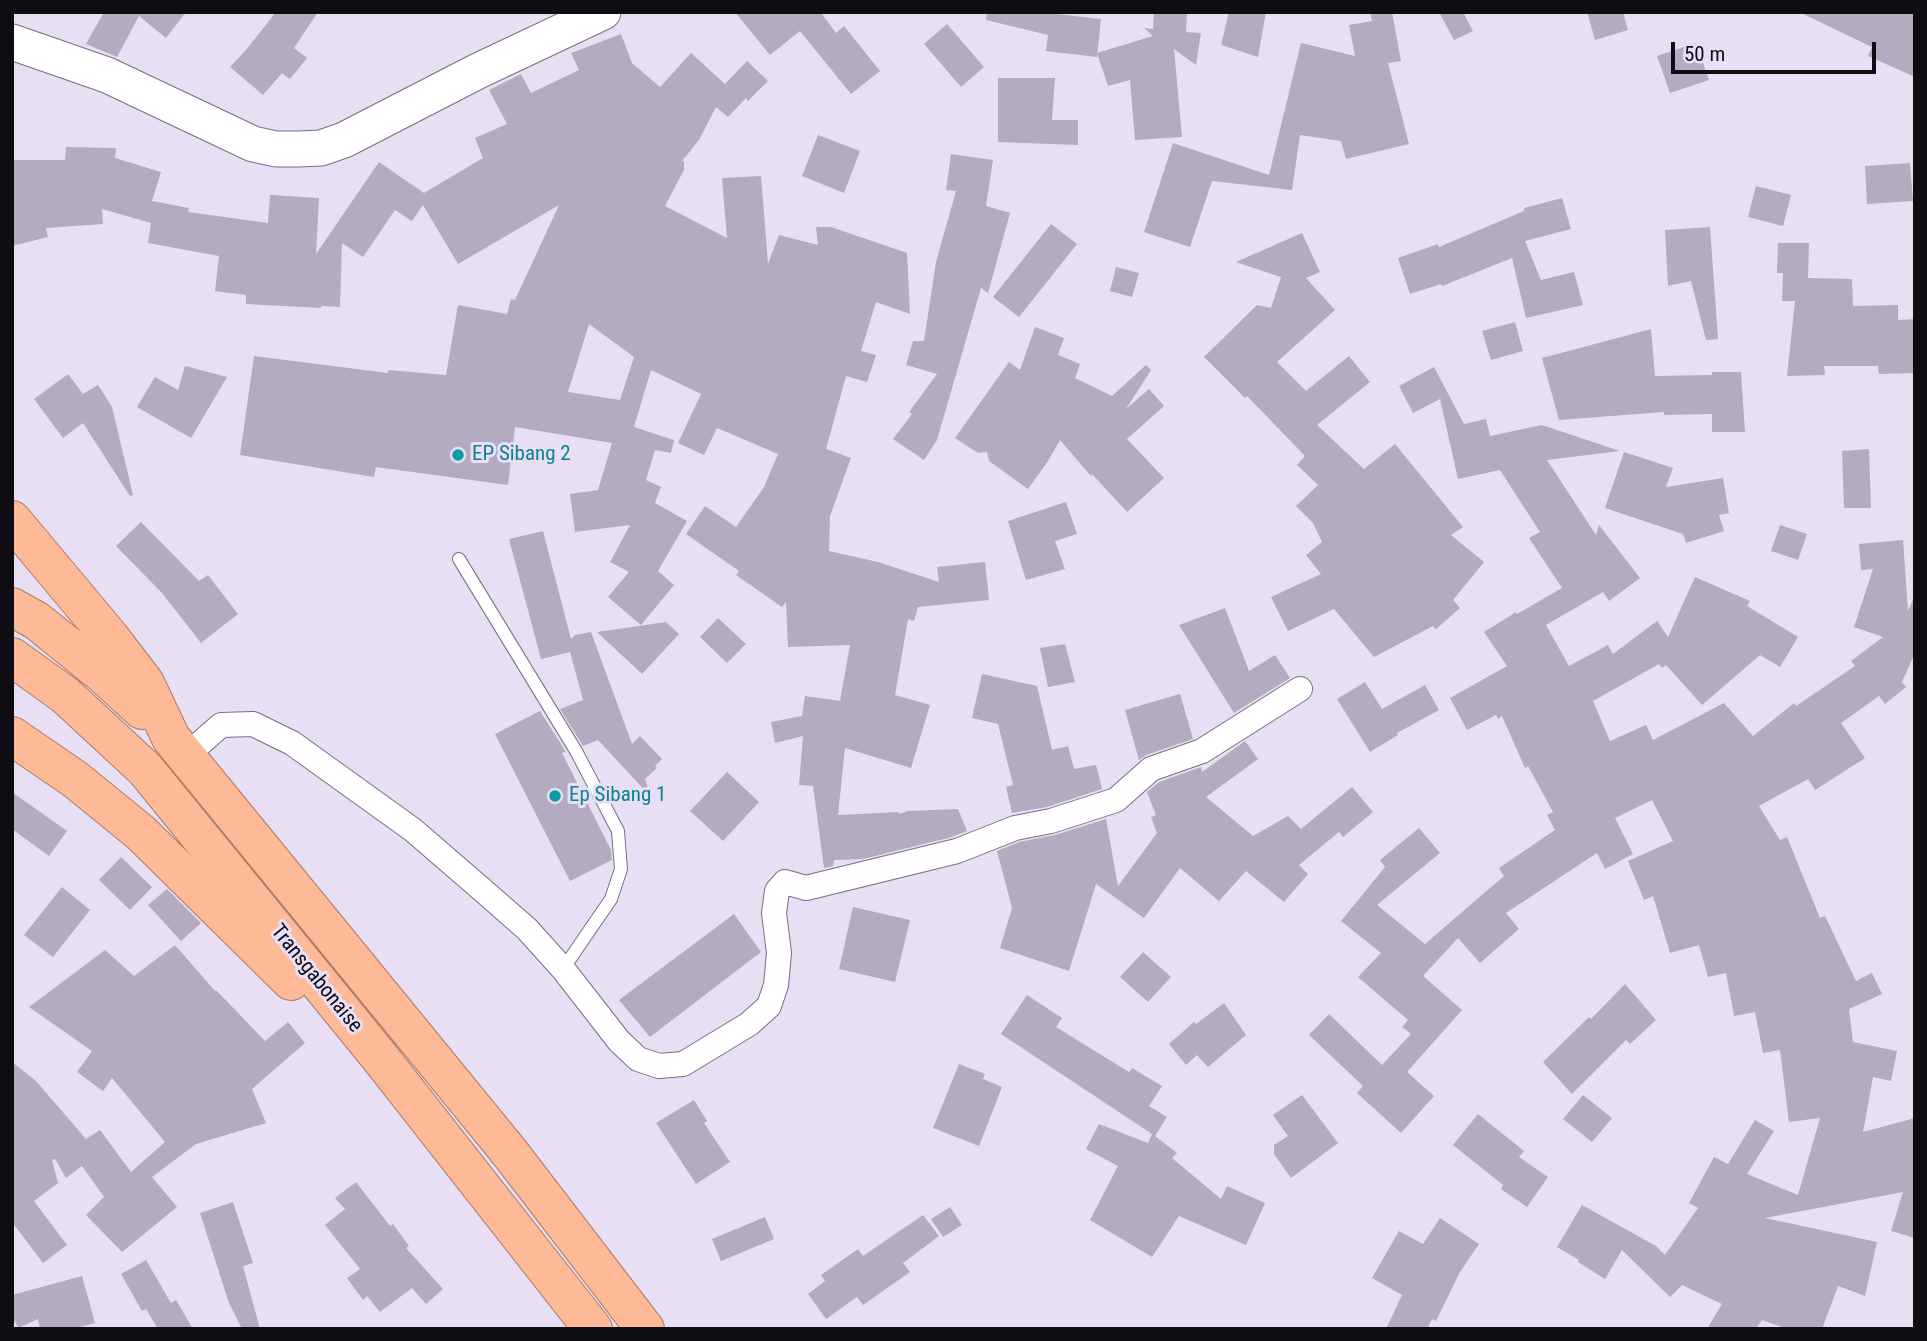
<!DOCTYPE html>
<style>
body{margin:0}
#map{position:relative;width:1927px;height:1341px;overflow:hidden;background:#e8dff5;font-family:"Roboto Condensed",sans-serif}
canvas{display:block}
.frame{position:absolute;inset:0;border:14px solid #0f0c13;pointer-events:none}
.scale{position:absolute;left:1671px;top:42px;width:205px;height:32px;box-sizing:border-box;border:4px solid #0f0c13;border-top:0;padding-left:9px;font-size:21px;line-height:24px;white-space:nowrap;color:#0f0c13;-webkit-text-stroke:5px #e8dff5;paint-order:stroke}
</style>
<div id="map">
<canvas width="1927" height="1341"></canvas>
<div class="frame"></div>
<div class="scale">50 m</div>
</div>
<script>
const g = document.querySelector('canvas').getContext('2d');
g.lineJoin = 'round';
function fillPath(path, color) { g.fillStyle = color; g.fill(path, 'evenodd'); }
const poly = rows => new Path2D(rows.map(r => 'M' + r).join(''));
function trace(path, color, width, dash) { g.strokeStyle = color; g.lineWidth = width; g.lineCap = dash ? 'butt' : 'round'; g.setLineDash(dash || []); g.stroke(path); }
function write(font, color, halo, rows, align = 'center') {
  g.font = font + ' "Roboto Condensed",sans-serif'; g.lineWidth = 6; g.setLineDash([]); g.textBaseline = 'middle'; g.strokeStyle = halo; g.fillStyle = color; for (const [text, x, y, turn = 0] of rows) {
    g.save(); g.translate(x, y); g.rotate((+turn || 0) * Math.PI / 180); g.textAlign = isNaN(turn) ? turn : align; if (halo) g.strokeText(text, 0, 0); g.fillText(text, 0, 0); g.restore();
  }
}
fillPath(poly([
 [104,12,186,12,166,38,139,16,117,57,86,44],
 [276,12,318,12,294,48,307,58,290,79,282,73,263,95,230,67,246,50],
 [735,12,824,12,822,14,836,33,844,26,880,71,851,94,800,31,770,55],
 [987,12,1039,12,1101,19,1097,57,1046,51,1048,35,986,20],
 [1154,12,1187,14,1186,32,1201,33,1196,65,1174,49,1182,137,1135,140,1130,80,1108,86,1097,53,1153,36,1144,28,1153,29],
 [1229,12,1266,12,1258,57,1221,45],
 [1370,12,1392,12,1401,61,1388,63,1409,144,1346,159,1341,141,1300,135,1292,190,1212,181,1190,247,1144,232,1173,143,1269,175,1301,43,1355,56,1349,25,1372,21],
 [1439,12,1463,12,1473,31,1454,40],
 [1587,12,1623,12,1628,30,1595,40],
 [1799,12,1915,12,1915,77,1868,56,1872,47],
 [947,24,984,67,961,87,924,44],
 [621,34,632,63,660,87,691,53,725,84,747,61,768,81,748,101,746,98,728,117,716,107,699,140,682,161,684,162,684,170,665,206,727,238,722,178,761,176,768,264,779,235,818,245,816,227,831,227,907,253,910,314,876,302,861,351,876,355,867,382,846,376,826,449,851,458,830,516,829,551,878,562,939,582,937,567,985,562,989,600,918,607,914,621,908,619,895,695,930,705,911,768,845,748,838,815,899,812,899,814,908,811,958,809,967,831,952,837,863,859,834,860,833,866,824,868,813,786,799,785,803,736,775,743,771,722,802,716,805,696,840,701,850,645,788,647,786,602,782,607,736,575,739,571,686,534,705,506,736,527,764,487,778,454,717,428,704,455,678,443,701,394,651,370,634,427,674,440,671,453,655,450,646,480,661,487,655,503,687,521,658,571,674,585,641,625,608,597,629,572,610,562,630,525,575,532,570,494,598,490,612,443,515,427,508,485,376,467,374,477,240,455,254,356,388,373,388,370,446,375,458,305,507,314,511,299,515,300,559,205,458,264,423,205,412,221,395,210,363,257,342,243,340,307,321,306,321,308,246,304,246,295,215,291,219,256,148,243,151,223,102,209,103,224,46,228,48,237,12,246,12,160,65,160,66,147,116,148,115,158,161,172,152,201,189,208,188,212,268,223,270,195,319,198,316,254,379,162,424,193,483,158,475,138,507,124,489,90,521,74,531,93,579,70,571,53],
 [589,324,634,357,620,400,568,392],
 [1696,43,1709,80,1670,93,1657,56],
 [998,78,1055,78,1052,120,1078,120,1078,145,998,142],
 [818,135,860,151,844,193,802,176],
 [951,154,993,160,986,206,1010,213,988,293,981,288,937,440,924,460,893,439,912,414,909,412,937,374,906,365,913,341,924,341,936,262,956,191,946,190],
 [1910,163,1913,201,1867,204,1865,166],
 [1756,186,1791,195,1783,226,1748,217],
 [1562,198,1571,229,1525,241,1541,280,1574,272,1583,305,1526,318,1512,258,1442,286,1441,284,1410,294,1398,258,1438,244,1439,247,1524,211,1524,208],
 [1051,224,1077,244,1019,317,993,297],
 [1710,227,1718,339,1706,340,1691,281,1668,286,1665,230],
 [1302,233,1320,272,1306,278,1335,310,1277,362,1306,391,1349,356,1370,382,1317,425,1364,469,1395,444,1463,527,1451,535,1484,562,1453,600,1460,608,1436,629,1433,626,1374,657,1334,609,1288,631,1271,597,1321,574,1306,555,1322,542,1313,523,1296,506,1318,485,1297,465,1305,456,1247,396,1245,398,1204,357,1257,305,1271,308,1281,277,1236,262],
 [1778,243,1809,243,1808,278,1852,279,1853,306,1898,305,1898,320,1915,319,1915,373,1879,374,1878,366,1824,366,1825,375,1787,376,1795,301,1782,301,1783,273,1777,273],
 [1116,267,1139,273,1132,297,1110,291],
 [1515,322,1523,351,1491,360,1482,331],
 [1035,327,1064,338,1058,355,1080,364,1075,378,1112,396,1146,365,1151,370,1126,409,1149,389,1164,406,1127,439,1164,478,1127,512,1092,474,1091,476,1060,440,1048,461,1028,489,989,461,987,452,978,453,955,438,1009,362,1020,370],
 [1651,329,1655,376,1712,375,1712,372,1741,372,1745,432,1712,432,1712,414,1664,415,1664,412,1559,420,1542,358],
 [185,366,227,377,191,438,137,407,155,377,178,390],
 [1434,367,1464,424,1486,419,1490,436,1542,425,1620,451,1547,460,1596,535,1599,525,1640,578,1609,601,1603,592,1546,625,1569,666,1608,645,1613,654,1657,621,1668,637,1695,577,1750,601,1747,606,1798,637,1780,667,1760,655,1702,705,1666,665,1662,668,1659,664,1593,701,1610,741,1646,725,1653,740,1724,703,1753,736,1794,703,1796,706,1855,666,1851,661,1883,637,1854,627,1873,569,1861,570,1859,544,1903,540,1908,611,1915,595,1915,653,1902,682,1906,687,1885,704,1879,696,1841,723,1865,758,1815,790,1808,779,1759,806,1780,840,1787,837,1820,918,1825,916,1856,981,1872,973,1882,994,1849,1009,1853,1042,1897,1051,1891,1081,1873,1077,1863,1132,1915,1118,1915,1238,1891,1231,1903,1192,1765,1218,1877,1242,1865,1296,1838,1286,1822,1329,1787,1329,1762,1320,1756,1329,1707,1329,1722,1304,1682,1285,1670,1297,1622,1250,1605,1279,1578,1262,1579,1260,1557,1247,1582,1205,1656,1246,1665,1255,1698,1208,1689,1203,1714,1157,1728,1164,1755,1120,1774,1131,1747,1174,1798,1195,1820,1118,1789,1122,1780,1050,1763,1053,1755,1012,1734,1016,1726,973,1708,977,1699,945,1670,953,1653,896,1644,900,1628,861,1673,841,1652,800,1615,818,1633,854,1605,869,1597,853,1506,913,1519,929,1480,963,1458,938,1423,976,1462,1010,1407,1072,1434,1096,1401,1133,1357,1093,1363,1086,1309,1035,1329,1014,1382,1065,1411,1034,1402,1027,1408,1020,1358,977,1381,953,1341,921,1385,867,1380,860,1419,828,1440,853,1377,905,1425,944,1504,876,1499,868,1555,830,1547,815,1553,812,1528,766,1525,768,1502,716,1498,719,1496,715,1467,730,1450,698,1507,666,1484,632,1516,612,1517,614,1562,588,1529,538,1540,532,1500,470,1458,479,1440,399,1413,413,1399,386],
 [68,374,83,394,98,385,112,407,133,495,130,496,83,423,63,438,34,399],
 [1869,449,1871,508,1844,508,1842,451],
 [1624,452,1673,468,1666,487,1723,478,1729,513,1719,515,1724,531,1686,543,1683,534,1605,508],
 [1066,502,1077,534,1055,541,1065,569,1026,580,1008,521],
 [141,522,199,581,208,575,238,614,201,643,162,593,116,546],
 [1780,525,1807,534,1798,560,1771,551],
 [543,531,571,639,575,635,591,632,632,744,640,736,662,759,655,766,657,768,645,779,651,797,598,740,583,746,560,709,583,700,570,652,541,659,509,539],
 [1225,608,1249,671,1275,655,1290,678,1234,713,1179,625],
 [718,618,746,644,727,663,700,637],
 [666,622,679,634,642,674,597,632],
 [1065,644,1075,682,1048,687,1040,648],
 [982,674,1037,686,1052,750,1068,746,1074,769,1096,765,1102,789,1047,807,1012,813,1006,787,1013,785,998,724,972,718],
 [1365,682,1382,709,1425,685,1439,710,1397,733,1398,735,1370,752,1337,699],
 [1180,694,1193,739,1146,755,1139,760,1125,710],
 [540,711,566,752,562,753,611,850,612,860,570,881,495,734],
 [1245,741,1258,759,1206,797,1253,836,1288,816,1301,829,1352,787,1373,812,1343,837,1339,832,1299,865,1308,874,1284,902,1246,871,1219,901,1180,868,1144,918,1096,884,1069,971,1000,948,1012,908,997,851,1019,842,1055,835,1106,819,1118,886,1157,833,1151,817,1156,815,1147,792,1159,782,1201,767,1202,772],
 [727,772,759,802,723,841,690,811],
 [12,792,67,831,49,856,12,829],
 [121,857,152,887,130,910,99,880],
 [62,887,90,910,53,957,24,935],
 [167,889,201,923,181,941,148,905],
 [853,907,910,920,895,982,839,969],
 [734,914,761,952,650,1037,619,1000],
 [175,945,215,991,216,990,265,1041,288,1022,305,1043,252,1089,266,1123,196,1144,152,1177,177,1207,122,1252,86,1215,104,1197,82,1166,66,1178,55,1159,52,1160,58,1183,34,1201,67,1245,43,1263,12,1222,12,1062,36,1081,86,1139,100,1130,131,1172,165,1142,112,1078,103,1091,77,1072,92,1051,29,1007,105,950,134,976],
 [1143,952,1171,977,1148,1002,1120,977],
 [1625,984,1656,1020,1630,1044,1626,1040,1572,1094,1543,1062,1589,1017,1591,1019],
 [1027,995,1062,1018,1056,1027,1129,1072,1132,1068,1162,1086,1149,1106,1167,1117,1155,1136,1177,1153,1172,1158,1221,1199,1227,1186,1265,1203,1246,1245,1179,1216,1152,1257,1090,1220,1118,1166,1086,1149,1099,1124,1148,1143,1152,1134,1001,1034],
 [1224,1003,1246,1035,1208,1067,1197,1055,1186,1065,1169,1044,1194,1022,1196,1024],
 [959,1064,985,1074,983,1079,1002,1087,979,1146,933,1128],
 [1302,1095,1338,1143,1291,1178,1274,1154,1274,1145,1288,1136,1273,1115],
 [1583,1095,1612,1118,1592,1142,1563,1119],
 [694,1100,707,1121,704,1123,730,1162,696,1184,656,1123],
 [1478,1114,1524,1151,1519,1157,1548,1177,1527,1207,1501,1189,1503,1185,1453,1145],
 [356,1182,390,1226,393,1224,409,1246,406,1248,443,1289,426,1304,412,1288,380,1312,367,1296,363,1300,347,1278,360,1269,325,1225,345,1209,335,1198],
 [233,1202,253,1263,243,1266,260,1329,242,1329,229,1303,200,1213],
 [950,1207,962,1225,943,1237,931,1219],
 [923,1215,939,1236,903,1263,910,1272,863,1305,857,1297,826,1319,808,1294,825,1281,821,1275,858,1249,863,1256],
 [765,1217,774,1239,721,1261,712,1239],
 [1440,1218,1479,1244,1460,1272,1436,1321,1432,1319,1427,1329,1386,1329,1402,1295,1372,1278,1399,1231,1423,1244],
 [146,1260,171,1303,176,1300,193,1329,158,1329,146,1309,142,1311,121,1274],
 [82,1276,95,1323,72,1329,40,1329,38,1319,18,1328,12,1315,12,1295]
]), '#b4abc0');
const lane = poly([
 [459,559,576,751,618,831,621,869,611,899,563,969]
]);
const street = poly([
 [187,755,221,725,253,724,292,743,413,830,479,887,527,929,563,969,619,1041,638,1059,659,1066,683,1064,749,1024,769,1006,776,985,779,953,774,913,777,891,785,882,806,888,957,851,1015,828,1051,821,1116,800,1151,769,1202,751,1300,689]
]);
const secondary = poly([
 [12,42,107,75,253,144,276,149,299,149,321,148,344,140,478,71,603,12]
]);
const highway = poly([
 [12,520,109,636,145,683,171,738,510,1153,645,1329],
 [12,607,37,621,105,676,142,710],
 [12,657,65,695,145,769,382,1060,593,1329],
 [12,736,76,780,141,833,291,981]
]);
trace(lane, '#766e81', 14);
trace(street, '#766e81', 26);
trace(secondary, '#766e81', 37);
trace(highway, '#aa7c69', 40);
trace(lane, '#fff', 12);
trace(street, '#fff', 24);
trace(secondary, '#fff', 35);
trace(highway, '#feb997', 38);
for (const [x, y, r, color] of [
 [458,455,7,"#0f9aa8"],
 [555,796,7,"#0f9aa8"]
]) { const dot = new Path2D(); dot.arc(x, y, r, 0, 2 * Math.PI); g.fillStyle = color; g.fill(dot); trace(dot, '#e8dff5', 2.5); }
write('21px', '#0d838f', '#e8dff5', [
 ["EP Sibang 2",472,455],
 ["Ep Sibang 1",569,796]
], 'left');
write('21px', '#0f0c13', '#e8dff5', [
 ["Transgabonaise",316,979,51]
]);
</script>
